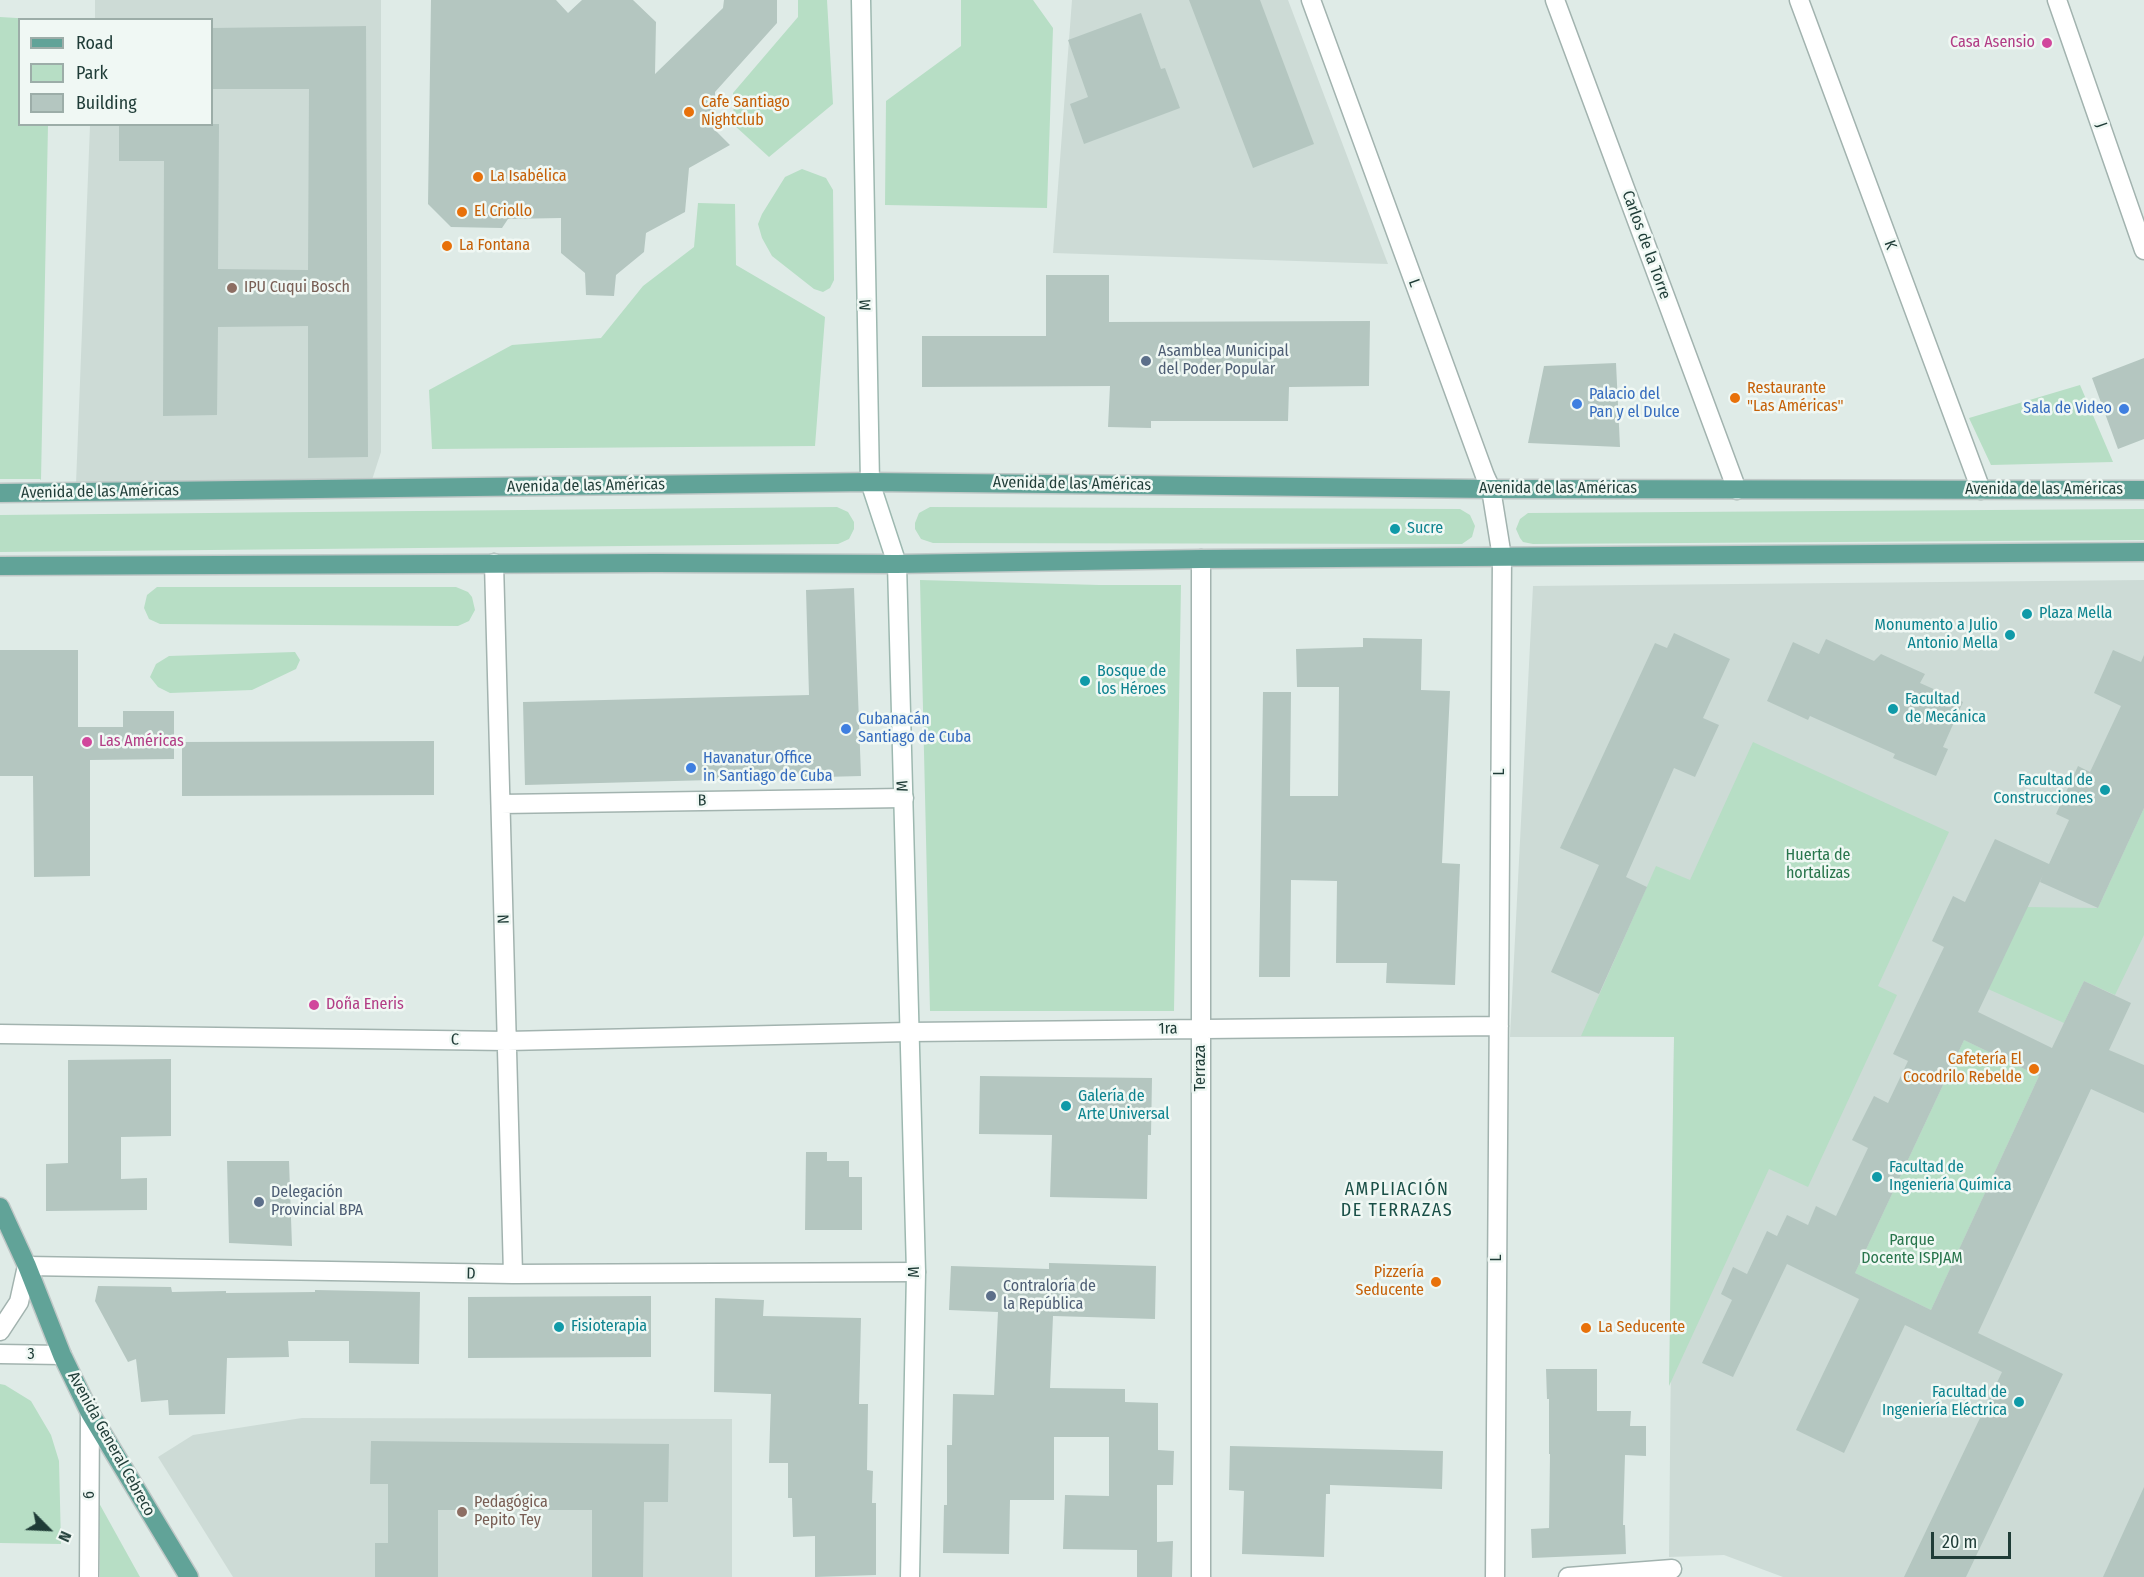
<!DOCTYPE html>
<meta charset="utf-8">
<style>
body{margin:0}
#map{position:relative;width:2144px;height:1577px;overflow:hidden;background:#dfebe7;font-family:"Fira Sans Condensed",sans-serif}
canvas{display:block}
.legend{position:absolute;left:18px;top:18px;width:195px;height:108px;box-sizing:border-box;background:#f0f8f4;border:2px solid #9cada8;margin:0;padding:8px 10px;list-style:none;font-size:18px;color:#1f3c37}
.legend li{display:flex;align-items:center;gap:12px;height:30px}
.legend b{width:30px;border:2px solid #9cada8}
.north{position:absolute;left:18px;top:1499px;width:60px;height:60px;-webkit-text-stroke:4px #f0f8f4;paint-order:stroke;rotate:114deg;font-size:16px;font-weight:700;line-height:24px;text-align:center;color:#1f3c37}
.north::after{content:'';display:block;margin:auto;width:21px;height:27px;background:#1f3c37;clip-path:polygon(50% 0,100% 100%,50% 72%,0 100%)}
.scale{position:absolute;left:1931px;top:1532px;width:80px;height:27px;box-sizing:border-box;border:3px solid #1f3c37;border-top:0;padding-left:8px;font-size:18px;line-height:21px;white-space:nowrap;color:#1f3c37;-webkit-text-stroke:4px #f0f8f4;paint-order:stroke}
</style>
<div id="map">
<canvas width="2144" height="1577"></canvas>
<ul class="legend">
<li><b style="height:8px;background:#61a398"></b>Road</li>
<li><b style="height:16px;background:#b7dec5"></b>Park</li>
<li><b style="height:16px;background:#b4c6c0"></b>Building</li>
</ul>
<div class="north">N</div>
<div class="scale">20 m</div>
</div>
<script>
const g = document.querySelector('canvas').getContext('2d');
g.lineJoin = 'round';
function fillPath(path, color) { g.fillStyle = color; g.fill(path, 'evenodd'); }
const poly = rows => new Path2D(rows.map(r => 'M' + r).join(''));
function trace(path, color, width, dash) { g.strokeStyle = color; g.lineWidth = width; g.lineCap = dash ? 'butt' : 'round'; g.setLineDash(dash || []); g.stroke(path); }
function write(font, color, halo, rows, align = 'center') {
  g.font = font + ' "Fira Sans Condensed",sans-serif'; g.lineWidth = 5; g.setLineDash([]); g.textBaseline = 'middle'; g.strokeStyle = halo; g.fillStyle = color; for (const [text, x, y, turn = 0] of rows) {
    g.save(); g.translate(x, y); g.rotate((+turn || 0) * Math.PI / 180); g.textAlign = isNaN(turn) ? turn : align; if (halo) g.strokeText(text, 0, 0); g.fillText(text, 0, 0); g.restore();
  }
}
fillPath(poly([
 [95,0,381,0,381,452,371,483,76,484,90,125,212,124,212,20,95,19],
 [1072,0,1288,0,1388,264,1053,253],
 [2144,580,2144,1577,1783,1577,1724,1555,1669,1557,1674,1037,1510,1037,1533,586],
 [302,1418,732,1419,732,1577,233,1577,158,1457,193,1435]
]), '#cddbd6');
fillPath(poly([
 [798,0,827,0,833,104,769,157,734,125,733,93,798,17],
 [961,0,1033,0,1053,28,1047,208,885,205,886,101,961,46],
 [0,17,33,19,20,20,20,124,48,125,41,480,40,479,0,479],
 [802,169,826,178,833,190,834,280,830,288,823,292,814,289,772,256,762,238,758,224,762,214,785,177],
 [698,203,735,204,736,265,825,317,815,446,432,449,429,390,512,345,601,338,643,286,694,247],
 [2080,385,2113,462,1991,465,1969,418],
 [837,507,848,512,854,522,854,529,849,539,838,544,0,552,0,515],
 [930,507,1460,509,1470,515,1475,526,1472,537,1462,544,933,543,921,539,915,529,915,523,919,513],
 [2144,509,2144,540,1533,544,1523,542,1520,538,1516,529,1520,519,1528,513],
 [920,580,1099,585,1181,585,1174,1011,930,1011],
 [157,587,456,587,468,592,472,597,475,610,469,621,458,626,160,624,149,619,144,608,147,595],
 [295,652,300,660,296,669,252,690,170,693,158,687,150,677,156,664,169,656],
 [1753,742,1949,832,1878,986,1897,995,1808,1187,1769,1169,1669,1386,1674,1037,1581,1036,1656,866,1690,880],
 [2144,808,2144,935,2115,995,2084,981,2064,1023,1988,989,2027,907,2098,908],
 [1964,1040,2039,1076,1931,1310,1855,1273],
 [0,1384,5,1385,31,1401,51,1435,59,1461,61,1544,0,1543],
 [99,1503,140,1577,100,1577]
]), '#b7dec5');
fillPath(poly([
 [431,0,556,0,568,13,582,0,633,0,656,22,655,74,723,8,724,0,777,0,777,23,715,92,715,130,730,145,689,168,685,212,646,233,644,252,616,275,614,296,586,295,585,273,561,253,561,218,508,219,502,228,451,227,428,204],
 [1189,0,1260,0,1314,144,1253,168],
 [1141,13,1161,69,1165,68,1180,108,1084,144,1070,104,1088,97,1068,40],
 [366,26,368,457,308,458,308,326,218,327,217,415,163,416,164,161,119,161,119,124,219,124,218,269,308,270,309,89,212,89,212,28],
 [1046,275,1109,275,1109,322,1370,321,1369,386,1289,387,1288,421,1151,421,1151,428,1108,427,1110,386,922,387,922,336,1046,336],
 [2144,358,2144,439,2118,449,2092,378],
 [1616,363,1620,447,1528,443,1544,366],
 [854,588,861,776,525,785,523,702,809,695,806,590],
 [1674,633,1730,659,1703,718,1719,725,1695,777,1674,768,1626,877,1647,887,1599,994,1551,972,1599,865,1560,848,1655,643,1667,648],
 [1363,638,1422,639,1421,690,1450,691,1442,863,1460,864,1455,985,1386,983,1387,963,1336,963,1337,881,1291,880,1290,977,1259,977,1263,692,1291,692,1290,796,1338,796,1339,687,1297,687,1296,649,1363,647],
 [1826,639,1874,661,1881,654,1925,674,1920,683,1963,702,1943,747,1948,749,1936,776,1893,758,1895,754,1810,716,1808,720,1767,701,1793,642,1819,654],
 [0,650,78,650,78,727,123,727,123,711,174,711,174,759,90,760,90,876,34,877,33,776,0,776],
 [2113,650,2141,662,2144,655,2144,808,2098,908,2040,882,2043,875,1978,1012,2052,1048,2084,981,2131,1003,2109,1050,2144,1065,2144,1113,2091,1089,1978,1333,2063,1374,1966,1577,1904,1577,2002,1372,1905,1325,1844,1453,1796,1430,1859,1299,1787,1264,1733,1377,1702,1363,1732,1300,1721,1294,1733,1267,1747,1274,1767,1231,1777,1236,1787,1215,1808,1225,1816,1206,1836,1216,1868,1148,1852,1140,1874,1096,1888,1103,1908,1061,1893,1054,1944,947,1932,941,1953,896,1965,902,1995,839,2049,864,2069,820,2056,814,2078,766,2090,772,2121,706,2094,693],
 [1964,1040,2039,1076,1931,1310,1855,1273],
 [434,741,434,795,182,796,182,742],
 [171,1059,171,1136,121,1137,121,1179,147,1178,147,1210,46,1211,46,1164,68,1163,68,1060],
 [980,1076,1152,1078,1151,1135,1148,1135,1147,1199,1050,1197,1052,1135,979,1134],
 [806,1152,827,1152,827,1161,849,1161,849,1177,862,1177,862,1230,805,1230],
 [227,1161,289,1161,292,1246,229,1243],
 [1049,1263,1156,1266,1155,1319,1053,1316,1050,1388,1125,1389,1125,1402,1158,1403,1158,1450,1174,1451,1173,1485,1157,1485,1157,1542,1173,1541,1172,1577,1137,1577,1137,1550,1063,1549,1065,1495,1109,1496,1109,1437,1054,1437,1054,1500,1010,1500,1009,1554,943,1553,944,1505,947,1505,947,1445,952,1445,953,1394,994,1395,998,1312,949,1310,951,1266,1049,1269],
 [98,1286,171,1287,172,1292,226,1291,226,1293,315,1292,315,1290,420,1292,419,1364,349,1363,349,1341,288,1341,289,1357,227,1358,225,1414,169,1415,168,1400,141,1402,136,1359,128,1362,95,1301],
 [651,1296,651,1357,468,1358,468,1297],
 [715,1298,764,1300,763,1316,861,1318,859,1404,868,1404,867,1470,873,1471,872,1503,876,1503,876,1575,815,1577,815,1536,793,1537,792,1498,788,1498,788,1463,769,1463,771,1394,714,1392],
 [1546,1369,1597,1369,1597,1411,1631,1411,1630,1426,1646,1426,1646,1456,1625,1455,1623,1525,1625,1525,1626,1554,1532,1558,1531,1529,1549,1528,1550,1454,1549,1454,1549,1399,1547,1399],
 [371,1441,669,1444,668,1502,644,1502,643,1577,592,1577,592,1510,438,1510,438,1577,375,1577,375,1543,388,1543,388,1484,370,1484],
 [1230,1446,1443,1451,1442,1489,1330,1485,1330,1494,1326,1494,1324,1557,1242,1554,1244,1491,1229,1490],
 [2144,1487,2144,1577,2103,1577]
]), '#b4c6c0');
const street = poly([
 [1311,0,1485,476,1491,489,1502,557,1495,1577],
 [1555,0,1737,490],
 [1799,0,1981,490],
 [2057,0,2144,250],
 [494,563,513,1274],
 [501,804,904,798],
 [0,1034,507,1041,909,1032,1499,1026],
 [0,1331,19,1302,27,1266,513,1274,916,1272],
 [0,1354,62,1355],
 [89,1577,90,1413],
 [1201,1577,1201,559],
 [1568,1577,1672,1569]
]);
const secondary = poly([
 [861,0,870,482,897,564,916,1272,910,1577]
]);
const primary = poly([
 [0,493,870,482,1491,489,2144,490],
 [0,566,656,563,897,564,1201,559,2144,552],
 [0,1207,27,1266,62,1355,90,1413,189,1577]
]);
trace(street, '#a2b3af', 21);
trace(secondary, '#9db8b0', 21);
trace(primary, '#c0c8c7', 21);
trace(street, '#fff', 18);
trace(secondary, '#fff', 18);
trace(primary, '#61a398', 18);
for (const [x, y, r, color] of [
 [2047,43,6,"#d1479c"],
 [689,112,6,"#e8710a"],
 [478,177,6,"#e8710a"],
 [462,212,6,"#e8710a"],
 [447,246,6,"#e8710a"],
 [232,288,6,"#8d6e63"],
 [1146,361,6,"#5c6f8a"],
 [1735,398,6,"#e8710a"],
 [1577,404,6,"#3f7fe0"],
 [2124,409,6,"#3f7fe0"],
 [1395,529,6,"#0f9aa8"],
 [2027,614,6,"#0f9aa8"],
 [2010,635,6,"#0f9aa8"],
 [1085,681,6,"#0f9aa8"],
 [1893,709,6,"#0f9aa8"],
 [846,729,6,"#3f7fe0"],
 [87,742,6,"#d1479c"],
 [691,768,6,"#3f7fe0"],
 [2105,790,6,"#0f9aa8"],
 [314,1005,6,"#d1479c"],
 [2034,1069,6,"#e8710a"],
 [1066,1106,6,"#0f9aa8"],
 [1877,1177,6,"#0f9aa8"],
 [259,1202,6,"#5c6f8a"],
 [1436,1282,6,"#e8710a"],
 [991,1296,6,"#5c6f8a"],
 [559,1327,6,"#0f9aa8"],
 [1586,1328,6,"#e8710a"],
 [2019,1402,6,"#0f9aa8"],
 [462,1512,6,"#8d6e63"]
]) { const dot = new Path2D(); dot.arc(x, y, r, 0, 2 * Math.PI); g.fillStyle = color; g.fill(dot); trace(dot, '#f0f8f4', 2); }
write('16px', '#b23c85', '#f0f8f4', [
 ["Casa Asensio",2035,43,"right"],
 ["Las Américas",99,742],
 ["Doña Eneris",326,1005]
], 'left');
write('16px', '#c56008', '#f0f8f4', [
 ["Cafe Santiago",701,103],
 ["Nightclub",701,121],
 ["La Isabélica",490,177],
 ["El Criollo",474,212],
 ["La Fontana",459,246],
 ["Restaurante",1747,389],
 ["\"Las Américas\"",1747,407],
 ["Cafetería El",2022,1060,"right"],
 ["Cocodrilo Rebelde",2022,1078,"right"],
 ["Pizzería",1424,1273,"right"],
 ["Seducente",1424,1291,"right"],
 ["La Seducente",1598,1328]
], 'left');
write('16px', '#1f3c37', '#f0f8f4', [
 ["J",2101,125,71],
 ["Carlos de la Torre",1646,245,70],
 ["K",1890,245,70],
 ["L",1414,283,70],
 ["M",866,305,-91],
 ["Avenida de las Américas",1072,484,1],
 ["Avenida de las Américas",586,486,-1],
 ["Avenida de las Américas",1558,489],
 ["Avenida de las Américas",2044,490],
 ["Avenida de las Américas",100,492,-1],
 ["L",1500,772,-90],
 ["M",903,786,-92],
 ["B",702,801,-1],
 ["N",504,919,-92],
 ["1ra",1168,1029,-1],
 ["C",455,1040,1],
 ["Terraza",1201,1068,-90],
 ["L",1497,1258,-90],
 ["M",915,1272,-90],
 ["D",471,1274,1],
 ["3",31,1355],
 ["Avenida General Cebreco",111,1444,61],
 ["6",90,1495,-90]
]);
write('16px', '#785e54', '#f0f8f4', [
 ["IPU Cuqui Bosch",244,288],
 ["Pedagógica",474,1503],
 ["Pepito Tey",474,1521]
], 'left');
write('16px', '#4e5e75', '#f0f8f4', [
 ["Asamblea Municipal",1158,352],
 ["del Poder Popular",1158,370],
 ["Delegación",271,1193],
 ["Provincial BPA",271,1211],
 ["Contraloría de",1003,1287],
 ["la República",1003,1305]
], 'left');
write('16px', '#366cbe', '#f0f8f4', [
 ["Palacio del",1589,395],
 ["Pan y el Dulce",1589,413],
 ["Sala de Video",2112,409,"right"],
 ["Cubanacán",858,720],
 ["Santiago de Cuba",858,738],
 ["Havanatur Office",703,759],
 ["in Santiago de Cuba",703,777]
], 'left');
write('16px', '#0d838f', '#f0f8f4', [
 ["Sucre",1407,529],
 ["Plaza Mella",2039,614],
 ["Monumento a Julio",1998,626,"right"],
 ["Antonio Mella",1998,644,"right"],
 ["Bosque de",1097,672],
 ["los Héroes",1097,690],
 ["Facultad",1905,700],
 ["de Mecánica",1905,718],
 ["Facultad de",2093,781,"right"],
 ["Construcciones",2093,799,"right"],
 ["Galería de",1078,1097],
 ["Arte Universal",1078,1115],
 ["Facultad de",1889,1168],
 ["Ingeniería Química",1889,1186],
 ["Fisioterapia",571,1327],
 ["Facultad de",2007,1393,"right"],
 ["Ingeniería Eléctrica",2007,1411,"right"]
], 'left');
write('16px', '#28754c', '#f0f8f4', [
 ["Huerta de",1818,856],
 ["hortalizas",1818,874],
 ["Parque",1912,1241],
 ["Docente ISPJAM",1912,1259]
]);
g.letterSpacing = '1.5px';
write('18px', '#1a4f47', '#f0f8f4', [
 ["AMPLIACIÓN",1397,1190],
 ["DE TERRAZAS",1397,1211]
]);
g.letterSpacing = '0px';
</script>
